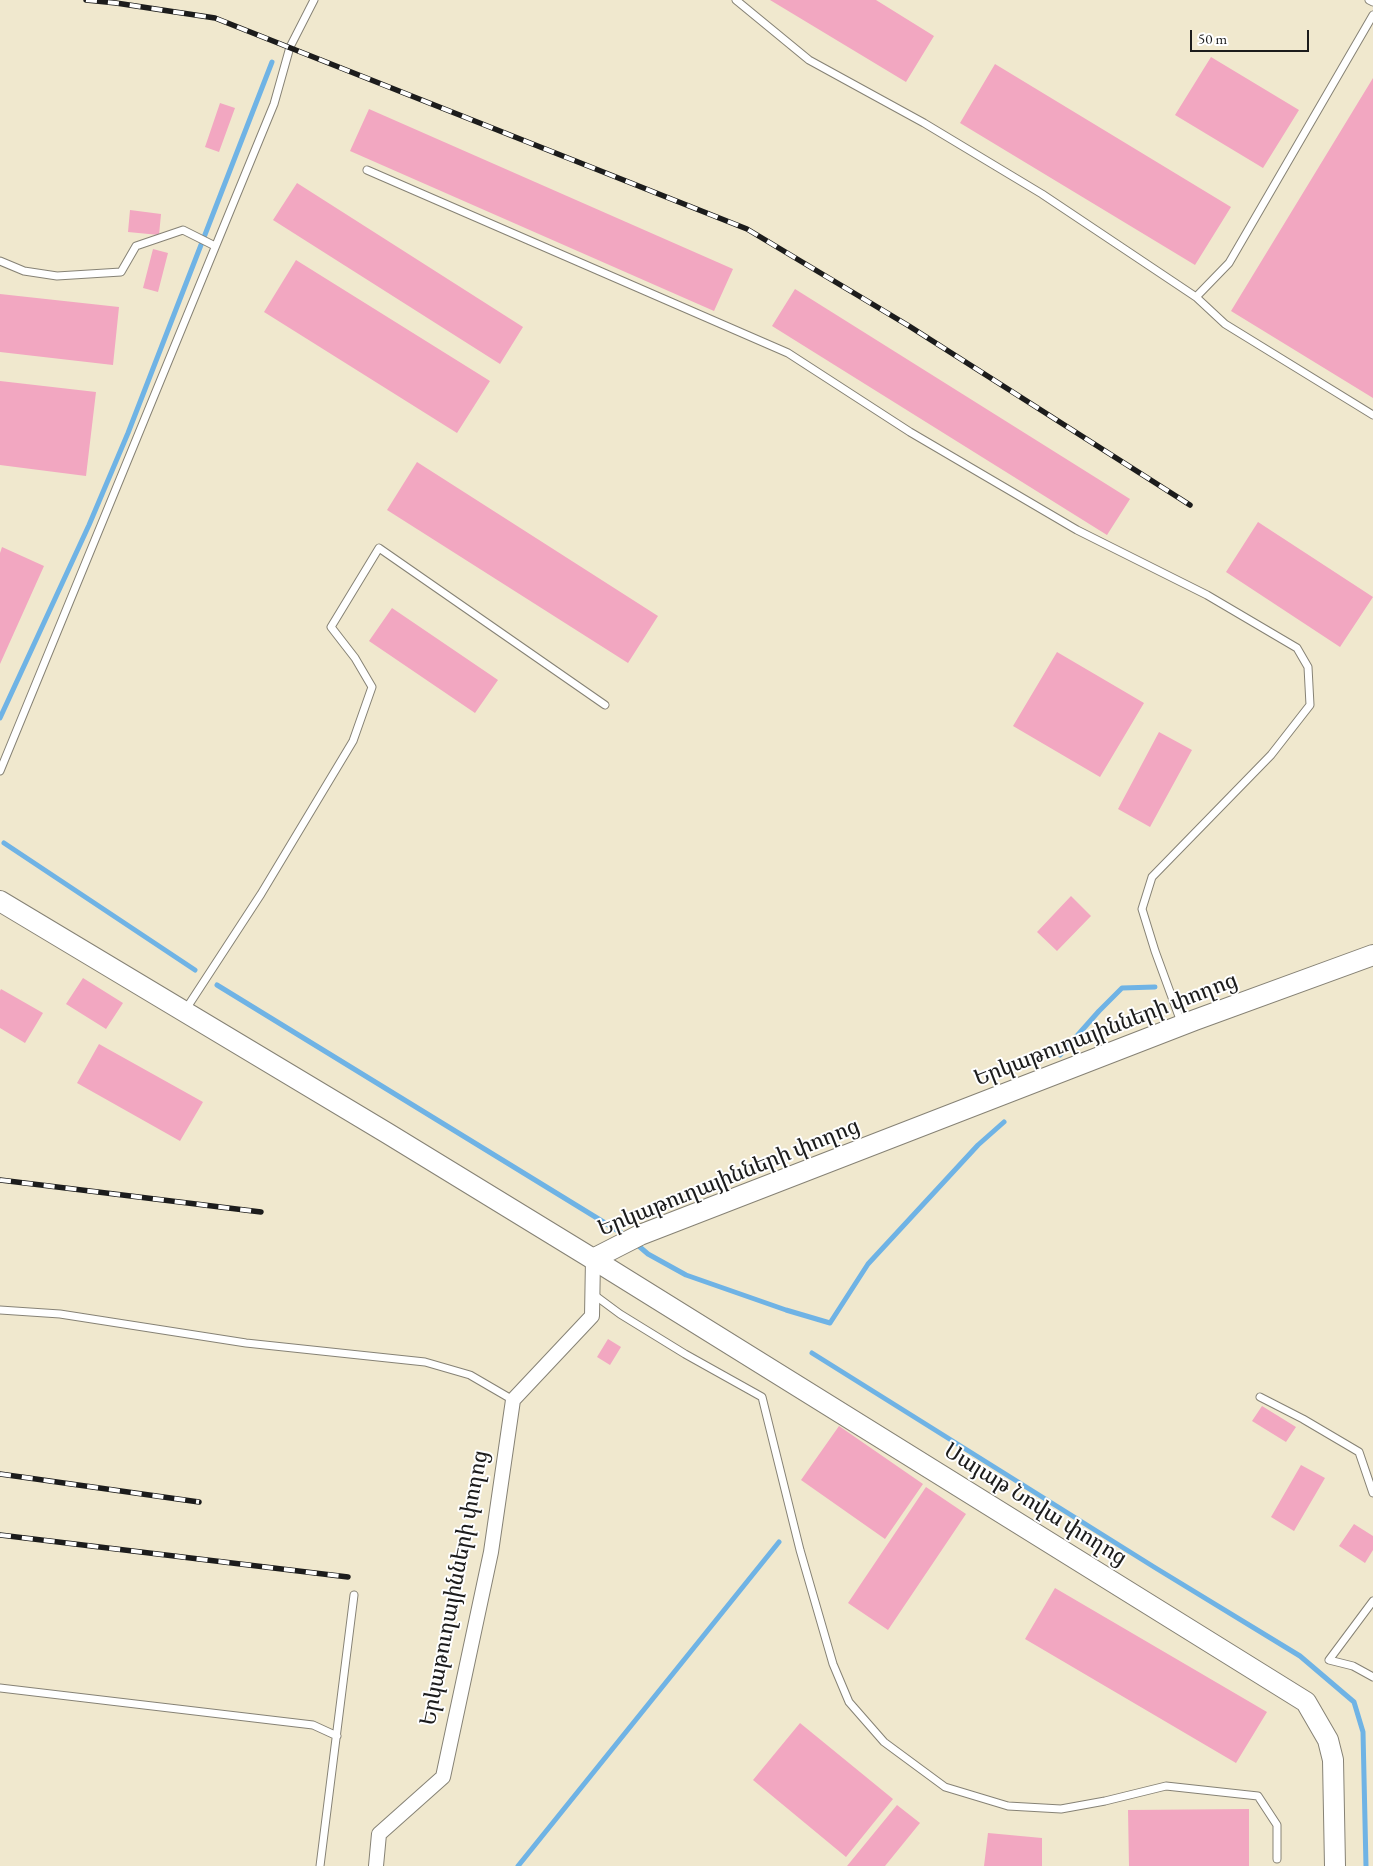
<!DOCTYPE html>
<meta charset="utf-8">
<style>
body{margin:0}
#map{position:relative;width:1373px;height:1866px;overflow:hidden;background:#f0e8ce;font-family:"EB Garamond",serif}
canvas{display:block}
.scale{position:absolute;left:1190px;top:30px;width:119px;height:22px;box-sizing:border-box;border:2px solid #1c1c1c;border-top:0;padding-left:6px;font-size:15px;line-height:18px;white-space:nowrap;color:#1c1c1c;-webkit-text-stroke:4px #fff;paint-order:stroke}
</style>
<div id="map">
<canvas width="1373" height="1866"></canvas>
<div class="scale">50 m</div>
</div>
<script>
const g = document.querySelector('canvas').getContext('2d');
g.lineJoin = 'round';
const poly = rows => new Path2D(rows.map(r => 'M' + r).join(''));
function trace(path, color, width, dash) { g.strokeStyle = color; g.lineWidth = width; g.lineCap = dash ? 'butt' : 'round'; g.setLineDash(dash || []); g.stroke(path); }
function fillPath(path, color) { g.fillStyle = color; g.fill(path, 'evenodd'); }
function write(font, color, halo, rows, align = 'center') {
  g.font = font + ' "EB Garamond","Noto Serif Armenian",serif'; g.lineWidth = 4; g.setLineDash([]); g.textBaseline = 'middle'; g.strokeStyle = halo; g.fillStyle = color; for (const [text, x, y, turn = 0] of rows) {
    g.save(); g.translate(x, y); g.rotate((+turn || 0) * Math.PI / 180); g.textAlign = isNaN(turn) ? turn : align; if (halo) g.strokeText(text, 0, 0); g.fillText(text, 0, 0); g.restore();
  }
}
trace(poly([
 [0,718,89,525,128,433,272,62],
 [4,843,195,970],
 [217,985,628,1237],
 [1060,1055,1099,1011,1122,988,1155,987],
 [634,1242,648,1254,686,1275,786,1310,830,1323,868,1264,978,1145,1004,1122],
 [812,1353,1154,1567,1300,1656,1354,1702,1363,1732,1366,1866],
 [518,1866,779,1542]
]), '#6fb3e5', 5);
fillPath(poly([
 [770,0,876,0,934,36,906,82],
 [1211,57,1299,110,1263,168,1175,115],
 [995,64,1231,207,1195,265,960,123],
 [1373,78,1373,398,1231,311],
 [220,103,235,108,219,152,205,147],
 [369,109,733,269,714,311,350,151],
 [297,183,523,327,500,364,273,220],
 [130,210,161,214,159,235,128,232],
 [153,249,168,253,158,292,143,288],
 [296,260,490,381,457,433,264,312],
 [795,289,1130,499,1107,535,772,326],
 [0,294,119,307,113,365,0,352],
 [0,381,96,392,86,476,0,465],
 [417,462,658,616,628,663,387,510],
 [1258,522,1373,597,1340,647,1226,572],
 [2,547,44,566,0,664,0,553],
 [392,608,498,680,475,713,369,641],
 [1057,652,1144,703,1100,777,1013,726],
 [1159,732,1192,750,1150,827,1118,809],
 [1071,896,1091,916,1057,951,1037,932],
 [83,978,123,1003,106,1029,66,1004],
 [1,989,43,1013,25,1043,0,1028,0,991],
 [99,1044,203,1102,180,1141,77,1083],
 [608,1339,621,1347,610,1365,597,1357],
 [1262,1406,1296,1427,1286,1442,1252,1421],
 [839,1426,923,1484,885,1539,801,1480],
 [1301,1465,1325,1478,1294,1531,1271,1517],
 [926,1487,966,1514,888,1630,848,1603],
 [1354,1524,1373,1536,1373,1550,1365,1563,1339,1546],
 [1055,1588,1267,1712,1236,1763,1025,1639],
 [800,1723,893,1799,846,1857,753,1780],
 [897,1805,920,1823,885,1866,847,1866],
 [1249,1809,1249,1866,1129,1866,1128,1810],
 [988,1833,1042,1838,1042,1866,984,1866]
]), '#f2a7c1');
const lane = poly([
 [736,0,809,60,924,123,1042,194,1196,297,1225,324,1373,415],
 [1369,0,1373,2],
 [367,170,788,353,910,432,1077,530,1207,595,1297,648,1308,667,1310,705,1271,755,1152,877,1142,909,1155,951,1181,1022],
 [0,261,24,271,57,276,121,272,136,246,183,230,215,246],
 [1196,297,1229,263,1373,15],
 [0,771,274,104,290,47,314,0],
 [186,1009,261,894,353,741,372,687,355,658,331,627,379,548,605,705],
 [593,1294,620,1314,685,1354,762,1397,800,1550,833,1664,849,1702,884,1742,945,1787,1008,1806,1061,1809,1105,1801,1166,1786,1258,1796,1277,1825,1277,1859],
 [0,1310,60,1314,246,1343,425,1362,470,1375,513,1400],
 [1260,1397,1303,1419,1359,1452,1373,1493],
 [1373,1601,1329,1660,1353,1666,1373,1677],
 [0,1688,313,1725,337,1736],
 [320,1866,354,1595]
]);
const street = poly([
 [376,1866,379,1834,443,1777,491,1552,513,1400,592,1316,593,1259]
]);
const secondary = poly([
 [0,901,387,1133,593,1259,1306,1702,1328,1740,1333,1760,1335,1866],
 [593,1259,640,1235,1195,1020,1373,955]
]);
trace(lane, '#868275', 9);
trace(street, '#868275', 16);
trace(secondary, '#868275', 22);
trace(lane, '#fff', 7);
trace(street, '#fff', 14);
trace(secondary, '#fff', 20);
const rail = poly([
 [86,0,116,3,215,18,747,229,909,326,1190,505],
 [0,1180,261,1212],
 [0,1474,199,1502],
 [0,1535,348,1577]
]);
trace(rail, '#1c1c1c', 5.5);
trace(rail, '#fff', 4, [11]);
write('22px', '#1c1c1c', '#fff', [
 ["Երկաթուղայինների փողոց",1106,1030,-21],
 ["Երկաթուղայինների փողոց",729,1178,-22],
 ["Սայաթ Նովա փողոց",1035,1505,32],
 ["Երկաթուղայինների փողոց",455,1588,-79]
]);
</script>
